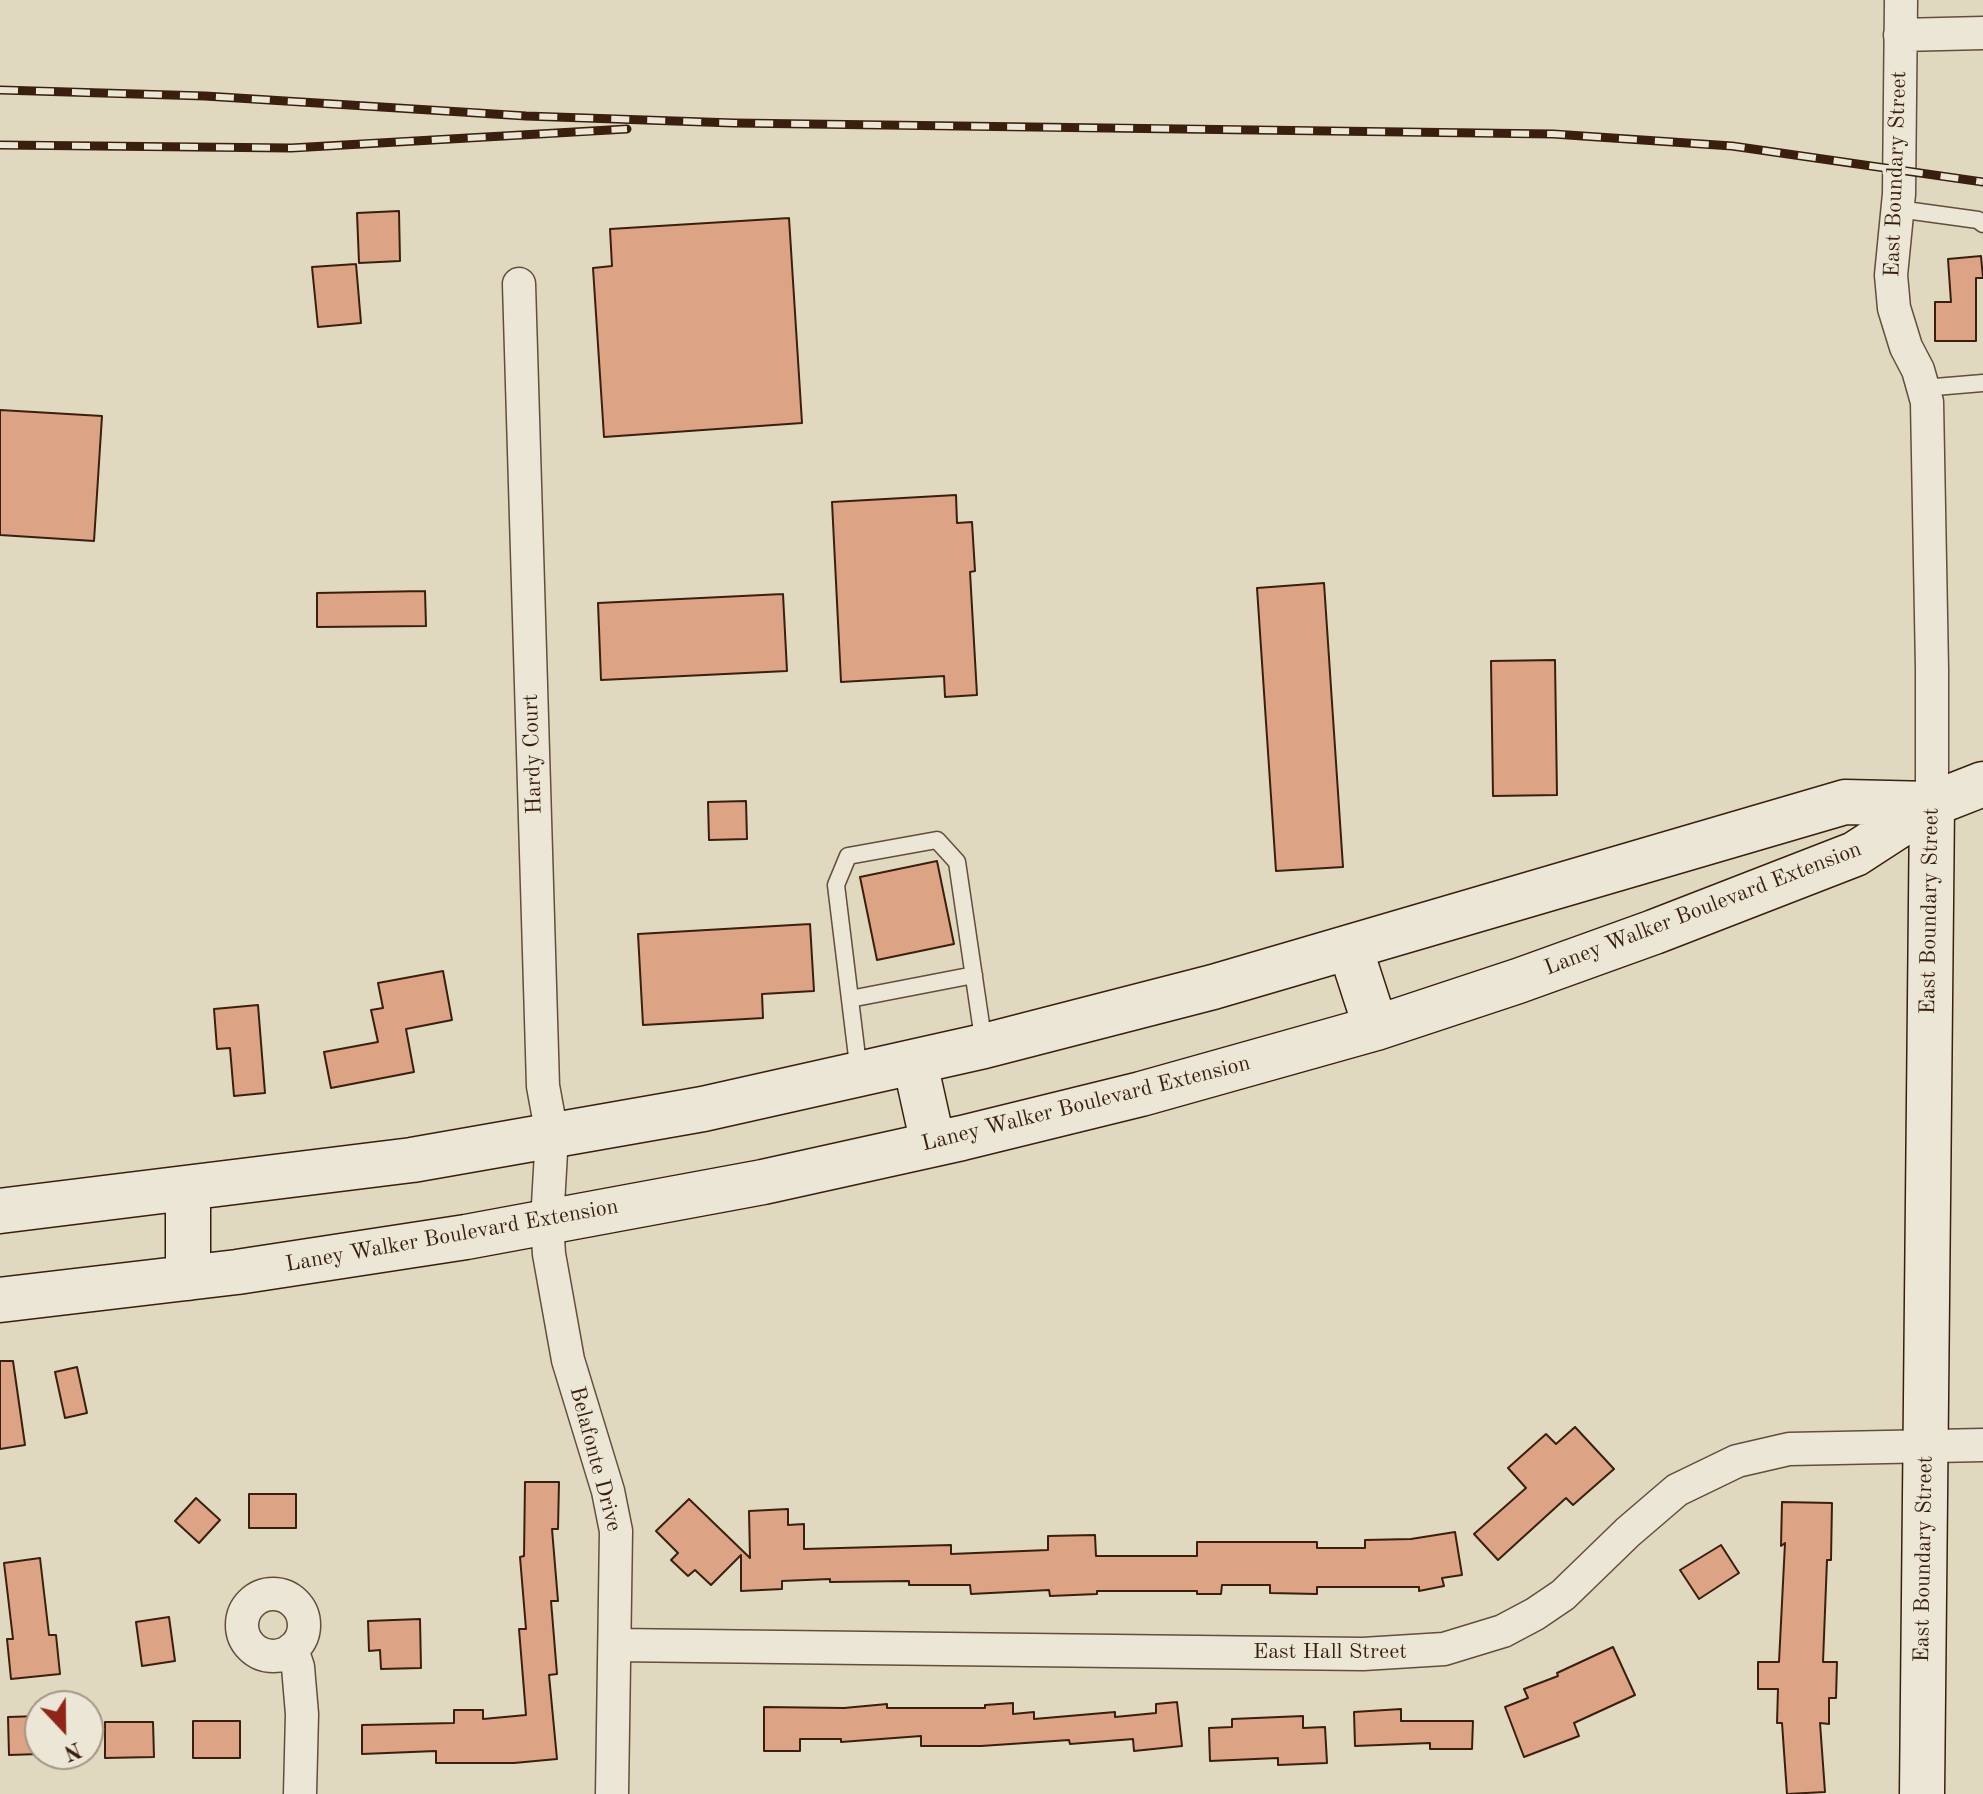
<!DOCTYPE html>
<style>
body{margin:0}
#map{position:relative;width:1983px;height:1794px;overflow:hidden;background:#e0d8bf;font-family:"Old Standard TT",serif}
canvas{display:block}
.north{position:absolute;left:24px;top:1690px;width:80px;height:80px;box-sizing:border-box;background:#ebe6d5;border:2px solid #a59685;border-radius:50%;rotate:158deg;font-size:22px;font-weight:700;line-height:32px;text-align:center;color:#3b1f0e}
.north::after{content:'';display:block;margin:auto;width:28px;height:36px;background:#8f2418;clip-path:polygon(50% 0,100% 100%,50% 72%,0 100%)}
</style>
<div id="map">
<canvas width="1983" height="1794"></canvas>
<div class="north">N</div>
</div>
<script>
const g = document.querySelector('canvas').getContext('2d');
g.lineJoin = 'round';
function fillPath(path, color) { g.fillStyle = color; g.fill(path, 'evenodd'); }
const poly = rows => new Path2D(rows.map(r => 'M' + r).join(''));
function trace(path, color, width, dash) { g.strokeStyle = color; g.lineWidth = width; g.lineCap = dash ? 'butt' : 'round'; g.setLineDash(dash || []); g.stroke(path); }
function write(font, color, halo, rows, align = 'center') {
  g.font = font + ' "Old Standard TT",serif'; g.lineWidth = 7; g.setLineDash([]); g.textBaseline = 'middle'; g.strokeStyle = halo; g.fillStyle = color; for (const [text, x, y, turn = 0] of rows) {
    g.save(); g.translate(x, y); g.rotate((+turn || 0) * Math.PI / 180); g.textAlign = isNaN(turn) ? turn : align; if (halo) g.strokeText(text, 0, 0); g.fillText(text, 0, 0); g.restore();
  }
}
const building = poly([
 [399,211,400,261,359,263,357,213,399,211],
 [789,218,802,423,604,437,593,268,612,266,610,229,789,218],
 [1981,256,1983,278,1976,278,1976,341,1935,341,1935,302,1951,302,1948,259,1981,256],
 [356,264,361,323,318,327,312,267,356,264],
 [0,410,102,416,94,541,0,535,0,410],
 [956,495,957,523,972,522,975,571,970,572,977,695,945,697,944,676,841,682,832,502,956,495],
 [1324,583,1343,867,1276,871,1257,588,1324,583],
 [425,591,426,626,317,627,317,593,425,591],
 [783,594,787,671,601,680,598,603,783,594],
 [1555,660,1557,795,1493,796,1491,661,1555,660],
 [746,801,747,839,709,840,708,802,746,801],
 [937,861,954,944,877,960,860,877,937,861],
 [810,924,814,991,762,994,763,1018,643,1025,638,934,810,924],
 [443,971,452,1020,406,1029,414,1072,331,1088,324,1052,378,1042,371,1010,383,1008,378,983,443,971],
 [258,1005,265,1093,234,1096,230,1048,217,1049,214,1009,258,1005],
 [0,1361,13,1361,25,1445,0,1449,0,1361],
 [77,1367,87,1413,65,1418,55,1372,77,1367],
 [1575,1427,1614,1469,1573,1505,1566,1498,1498,1560,1474,1534,1526,1488,1508,1468,1546,1434,1556,1444,1575,1427],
 [525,1482,559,1482,558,1529,552,1529,558,1601,551,1601,557,1674,549,1675,557,1759,514,1763,436,1763,436,1751,362,1754,362,1725,454,1723,454,1710,483,1710,483,1719,526,1715,519,1629,526,1629,520,1557,524,1556,525,1482],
 [249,1494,296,1494,296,1528,249,1528,249,1494],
 [196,1498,220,1520,199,1543,175,1521,196,1498],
 [689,1499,750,1558,749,1511,788,1509,788,1525,804,1524,804,1549,951,1545,951,1554,1048,1550,1048,1536,1095,1535,1096,1556,1197,1556,1197,1542,1317,1542,1317,1548,1365,1548,1365,1540,1411,1539,1455,1532,1462,1575,1442,1578,1444,1586,1419,1591,1419,1587,1317,1587,1317,1594,1270,1593,1270,1585,1222,1585,1221,1594,1197,1594,1197,1591,1097,1591,1097,1594,1050,1596,1049,1590,971,1594,970,1585,909,1585,909,1581,830,1582,830,1579,782,1581,782,1589,741,1591,741,1555,711,1585,695,1570,688,1576,671,1560,678,1553,656,1531,689,1499],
 [1782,1502,1832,1503,1831,1560,1827,1560,1823,1662,1837,1662,1836,1698,1829,1698,1829,1724,1820,1723,1825,1792,1787,1794,1782,1723,1777,1723,1778,1689,1758,1689,1758,1662,1779,1662,1785,1543,1781,1546,1782,1502],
 [1721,1545,1739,1573,1699,1599,1680,1570,1721,1545],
 [40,1558,49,1635,56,1635,60,1674,11,1679,7,1639,13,1639,4,1563,40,1558],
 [169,1617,175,1661,142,1666,136,1622,169,1617],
 [420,1619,421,1668,381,1669,380,1650,369,1651,368,1621,420,1619],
 [1613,1647,1635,1695,1574,1723,1579,1736,1524,1757,1505,1707,1528,1698,1524,1689,1558,1676,1557,1673,1613,1647],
 [1177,1702,1182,1746,1134,1751,1133,1739,1070,1744,1069,1740,981,1746,921,1746,921,1736,841,1742,841,1739,800,1739,800,1751,764,1751,764,1707,844,1708,887,1704,887,1708,985,1708,985,1705,1013,1703,1013,1714,1034,1712,1034,1719,1115,1712,1115,1717,1156,1713,1156,1704,1177,1702],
 [1401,1709,1401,1721,1473,1721,1472,1749,1430,1749,1430,1743,1355,1746,1354,1712,1401,1709],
 [40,1716,40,1754,9,1755,8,1717,40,1716],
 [1303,1716,1303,1728,1325,1727,1327,1763,1278,1765,1278,1758,1210,1761,1209,1728,1232,1727,1232,1719,1303,1716],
 [193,1721,240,1721,240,1758,193,1758,193,1721],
 [105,1722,153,1722,154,1757,105,1758,105,1722]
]);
fillPath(building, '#dca385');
trace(building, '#3b1f0e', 2);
const service = poly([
 [1898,209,1978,220,1983,224],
 [1923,388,1983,383],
 [850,999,974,975],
 [859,1073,836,885,848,856,937,840,957,862,984,1045]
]);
const minor = poly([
 [1901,0,1899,194,1891,275,1894,308,1906,347,1918,370,1927,402,1932,669,1932,804],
 [1900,35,1983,33],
 [519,284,543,1086,552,1135,547,1222,549,1254,568,1360,608,1491,616,1531,612,1794],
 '242 1625a31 31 0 1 1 62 0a31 31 0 1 1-62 0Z',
 [615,1645,1363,1654,1444,1649,1503,1631,1535,1614,1563,1595,1628,1532,1677,1490,1737,1461,1789,1449,1983,1445],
 [292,1649,298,1667,302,1714,300,1794]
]);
const secondary = poly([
 [1350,948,1376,1028],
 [915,1063,933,1144],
 [188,1189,188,1278],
 [0,1211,412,1160,703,1109,984,1046,1213,987,1845,802,1932,804],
 [0,1300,237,1272,466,1237,763,1182,962,1138,1141,1094,1376,1028,1518,981,1654,932,1855,854,1932,804,1983,784],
 [1922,1794,1932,804]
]);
trace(service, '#644d3a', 19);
trace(minor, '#644d3a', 35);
trace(secondary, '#3b1f0e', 47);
trace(service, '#ebe6d5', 16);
trace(minor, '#ebe6d5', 32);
trace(secondary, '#ebe6d5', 44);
const rail = poly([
 [0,90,205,96,526,116,734,123,1553,134,1732,146,1983,182],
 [0,145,291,148,627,129]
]);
trace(rail, '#3b1f0e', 9);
trace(rail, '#ebe6d5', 6, [18]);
write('22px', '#3b1f0e', '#ebe6d5', [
 ["East Boundary Street",1896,174,-88],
 ["Hardy Court",533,754,-92],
 ["Laney Walker Boulevard Extension",1703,909,-21],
 ["East Boundary Street",1930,911,-89],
 ["Laney Walker Boulevard Extension",1086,1104,-14],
 ["Laney Walker Boulevard Extension",452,1236,-10],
 ["Belafonte Drive",595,1459,75],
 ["East Boundary Street",1924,1559,-89],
 ["East Hall Street",1330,1652]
]);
</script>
